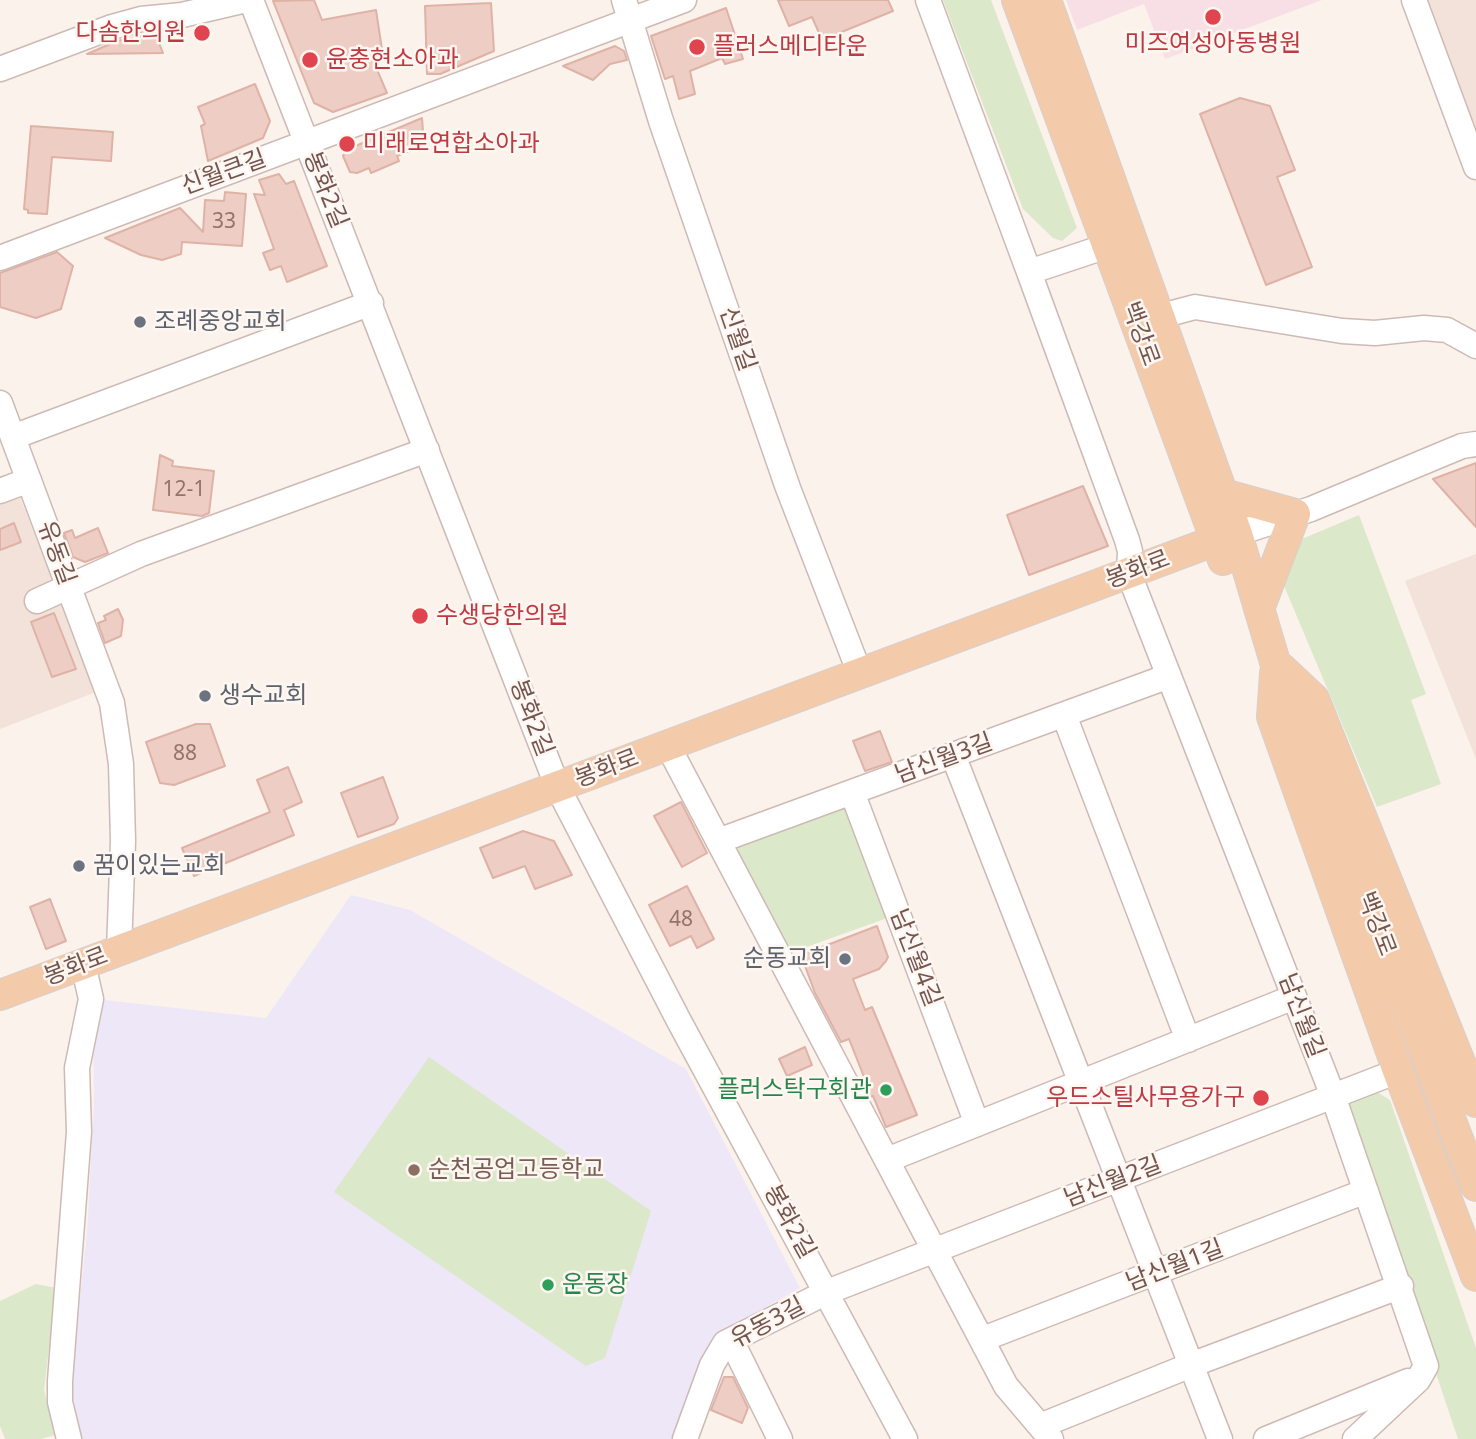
<!DOCTYPE html>
<meta charset="utf-8">
<style>
body{margin:0}
canvas{display:block;background:#fbf2eb}
</style>
<canvas width="1476" height="1439"></canvas>
<script>
const g = document.querySelector('canvas').getContext('2d');
g.lineJoin = 'round';
function fillPath(path, color) { g.fillStyle = color; g.fill(path, 'evenodd'); }
const poly = rows => new Path2D(rows.map(r => 'M' + r).join(''));
function trace(path, color, width, dash) { g.strokeStyle = color; g.lineWidth = width; g.lineCap = dash ? 'butt' : 'round'; g.setLineDash(dash || []); g.stroke(path); }
function write(font, color, halo, rows, align = 'center') {
  g.font = font + ' "Noto Sans","Noto Sans KR",sans-serif'; g.lineWidth = 5; g.setLineDash([]); g.textBaseline = 'middle'; g.strokeStyle = halo; g.fillStyle = color; for (const [text, x, y, turn = 0] of rows) {
    g.save(); g.translate(x, y); g.rotate((+turn || 0) * Math.PI / 180); g.textAlign = isNaN(turn) ? turn : align; if (halo) g.strokeText(text, 0, 0); g.fillText(text, 0, 0); g.restore();
  }
}
fillPath(poly([
 [1425,0,1476,0,1476,139],
 [18,492,96,692,0,729,0,499],
 [1476,554,1476,759,1405,581]
]), '#f2e2d9');
fillPath(poly([
 [351,895,410,910,686,1069,800,1288,717,1335,676,1439,81,1439,71,1382,87,1233,94,1107,93,1026,104,1000,266,1018]
]), '#eee7f8');
fillPath(poly([
 [1066,0,1322,0,1165,59,1144,4,1077,30]
]), '#f8dfe6');
fillPath(poly([
 [943,0,991,0,1077,228,1062,241,1053,238,1023,209],
 [1359,515,1426,694,1411,700,1441,784,1377,807,1282,581,1297,541],
 [849,799,893,916,787,954,728,844],
 [429,1057,651,1211,605,1358,586,1366,334,1192],
 [1377,1092,1390,1100,1476,1348,1476,1439,1458,1439,1345,1103],
 [36,1284,56,1288,44,1390,55,1435,41,1439,5,1439,0,1426,0,1301]
]), '#dbe8ca');
const building = poly([
 [314,0,322,20,376,10,383,56,372,58,387,93,333,112,314,103,273,1,314,0],
 [778,0,888,0,893,11,822,40,812,17,789,26,778,0],
 [491,3,494,51,440,74,427,74,425,6,491,3],
 [726,8,743,59,725,64,722,58,690,71,695,94,679,99,673,76,665,79,651,36,726,8],
 [155,33,163,53,87,54,117,41,155,33],
 [615,46,624,51,627,60,610,64,593,80,563,66,615,46],
 [255,84,270,121,263,138,208,161,201,126,205,124,198,107,255,84],
 [1240,98,1270,106,1295,170,1277,177,1312,267,1266,285,1200,114,1240,98],
 [422,118,424,145,397,156,399,161,371,173,369,168,357,173,350,172,343,156,346,150,422,118],
 [31,126,113,132,111,161,52,157,47,214,28,213,28,210,24,209,31,126],
 [279,174,286,184,294,181,327,266,287,282,281,266,270,270,263,253,274,249,254,194,265,195,259,180,279,174],
 [225,192,246,194,242,246,182,242,181,254,162,260,141,255,105,238,180,208,203,232,205,200,224,201,225,192],
 [57,252,73,266,61,309,36,318,0,307,0,273,57,252],
 [160,455,173,461,172,466,214,471,209,513,202,516,153,510,160,455],
 [1476,463,1476,527,1433,479,1476,463],
 [1083,486,1108,546,1029,575,1007,515,1083,486],
 [14,523,21,542,0,550,0,529,14,523],
 [98,528,108,553,85,562,73,557,64,533,72,530,75,538,98,528],
 [118,609,123,620,121,636,105,643,98,623,106,620,104,616,118,609],
 [54,613,76,669,52,677,31,622,54,613],
 [196,724,210,724,225,766,174,785,160,783,146,742,196,724],
 [880,731,892,762,865,771,853,741,880,731],
 [288,767,302,802,284,810,294,835,194,876,182,848,270,812,257,780,288,767],
 [383,777,398,818,394,824,358,837,341,793,383,777],
 [681,802,707,853,682,867,654,816,681,802],
 [523,831,554,841,572,875,535,889,525,866,493,878,480,848,523,831],
 [687,886,714,939,697,948,691,936,670,946,649,905,687,886],
 [50,899,66,941,46,949,30,907,50,899],
 [877,926,888,957,886,961,879,969,853,979,865,1010,872,1007,917,1115,886,1127,873,1096,870,1097,864,1084,866,1082,849,1039,841,1042,815,993,801,955,877,926],
 [805,1047,812,1065,787,1076,779,1059,805,1047],
 [724,1377,733,1377,748,1408,742,1423,711,1410,724,1377]
]);
fillPath(building, '#eecdc5');
trace(building, '#dfb2a6', 2);
const minor = poly([
 [251,0,558,788,679,1021,905,1439],
 [624,0,661,121,788,488,860,674],
 [928,0,1029,272,1107,246],
 [1414,0,1476,167],
 [0,69,112,27,141,19,182,15,246,0],
 [0,258,684,0],
 [1029,272,1127,540,1130,551,1129,574,1333,1096,1426,1366,1418,1380,1355,1439],
 [1161,316,1195,307,1342,331,1375,333,1424,328,1447,330,1476,346],
 [0,403,112,703,121,764,123,841,119,950],
 [13,437,371,303],
 [0,491,29,480],
 [1221,539,1311,509,1462,446,1476,444],
 [37,601,141,554,427,450],
 [1064,715,1188,1040],
 [668,746,1006,1386,1051,1439],
 [953,755,1220,1439],
 [852,792,977,1124],
 [718,841,1169,676],
 [887,1160,1294,997],
 [983,1339,1366,1191],
 [731,1340,780,1439],
 [1040,1426,1191,1365,1401,1286],
 [69,1439,60,1402,60,1381,79,1132,77,1068,91,999,83,964],
 [685,1439,712,1365,725,1343,827,1292,1398,1071],
 [1266,1439,1408,1381]
]);
const major = poly([
 [1017,0,1223,560],
 [1046,0,1237,534,1275,662,1476,1186],
 [1223,494,1295,514,1259,609],
 [1281,668,1314,699,1476,1102],
 [1275,673,1272,717,1398,1071,1476,1276],
 [0,995,1214,541]
]);
trace(minor, '#cebab4', 27);
trace(major, '#d8d0ce', 32);
trace(minor, '#fff', 24);
trace(major, '#f3caaa', 30);
for (const [x, y, r, color] of [
 [1213,17,9,"#e0444e"],
 [202,33,9,"#e0444e"],
 [697,47,9,"#e0444e"],
 [310,60,9,"#e0444e"],
 [347,144,9,"#e0444e"],
 [140,322,7,"#6b7280"],
 [420,616,9,"#e0444e"],
 [205,696,7,"#6b7280"],
 [79,866,7,"#6b7280"],
 [845,959,7,"#6b7280"],
 [886,1090,7,"#2e9e5b"],
 [1261,1098,9,"#e0444e"],
 [414,1170,7,"#8d6e63"],
 [548,1285,7,"#2e9e5b"]
]) { const dot = new Path2D(); dot.arc(x, y, r, 0, 2 * Math.PI); g.fillStyle = color; g.fill(dot); trace(dot, '#fef6f1', 2.5); }
write('21px', '#92746d', null, [
 ["33",224,222],
 ["12-1",184,490],
 ["88",185,754],
 ["48",681,920]
]);
write('24px', '#be3a42', '#fef6f1', [
 ["다솜한의원",186,33,"right"],
 ["미즈여성아동병원",1213,44,"center"],
 ["플러스메디타운",713,47],
 ["윤충현소아과",326,60],
 ["미래로연합소아과",363,144],
 ["수생당한의원",436,616],
 ["우드스틸사무용가구",1245,1098,"right"]
], 'left');
write('24px', '#745650', '#fef6f1', [
 ["신월큰길",224,173,-20],
 ["봉화2길",325,190,68],
 ["백강로",1140,334,70],
 ["신월길",737,339,71],
 ["유동길",56,553,70],
 ["봉화로",1138,570,-21],
 ["봉화2길",531,718,69],
 ["남신월3길",944,759,-20],
 ["봉화로",607,769,-21],
 ["백강로",1376,924,69],
 ["남신월4길",915,958,69],
 ["봉화로",76,967,-21],
 ["남신월길",1301,1016,69],
 ["남신월2길",1113,1182,-21],
 ["봉화2길",789,1222,61],
 ["남신월1길",1175,1266,-21],
 ["유동3길",768,1323,-28]
]);
write('24px', '#5b616d', '#fef6f1', [
 ["조례중앙교회",154,322],
 ["생수교회",219,696],
 ["꿈이있는교회",93,866],
 ["순동교회",831,959,"right"]
], 'left');
write('24px', '#27864d', '#fef6f1', [
 ["플러스탁구회관",872,1090],
 ["운동장",562,1285,"left"]
], 'right');
write('24px', '#785e54', '#fef6f1', [
 ["순천공업고등학교",428,1170]
], 'left');
</script>
